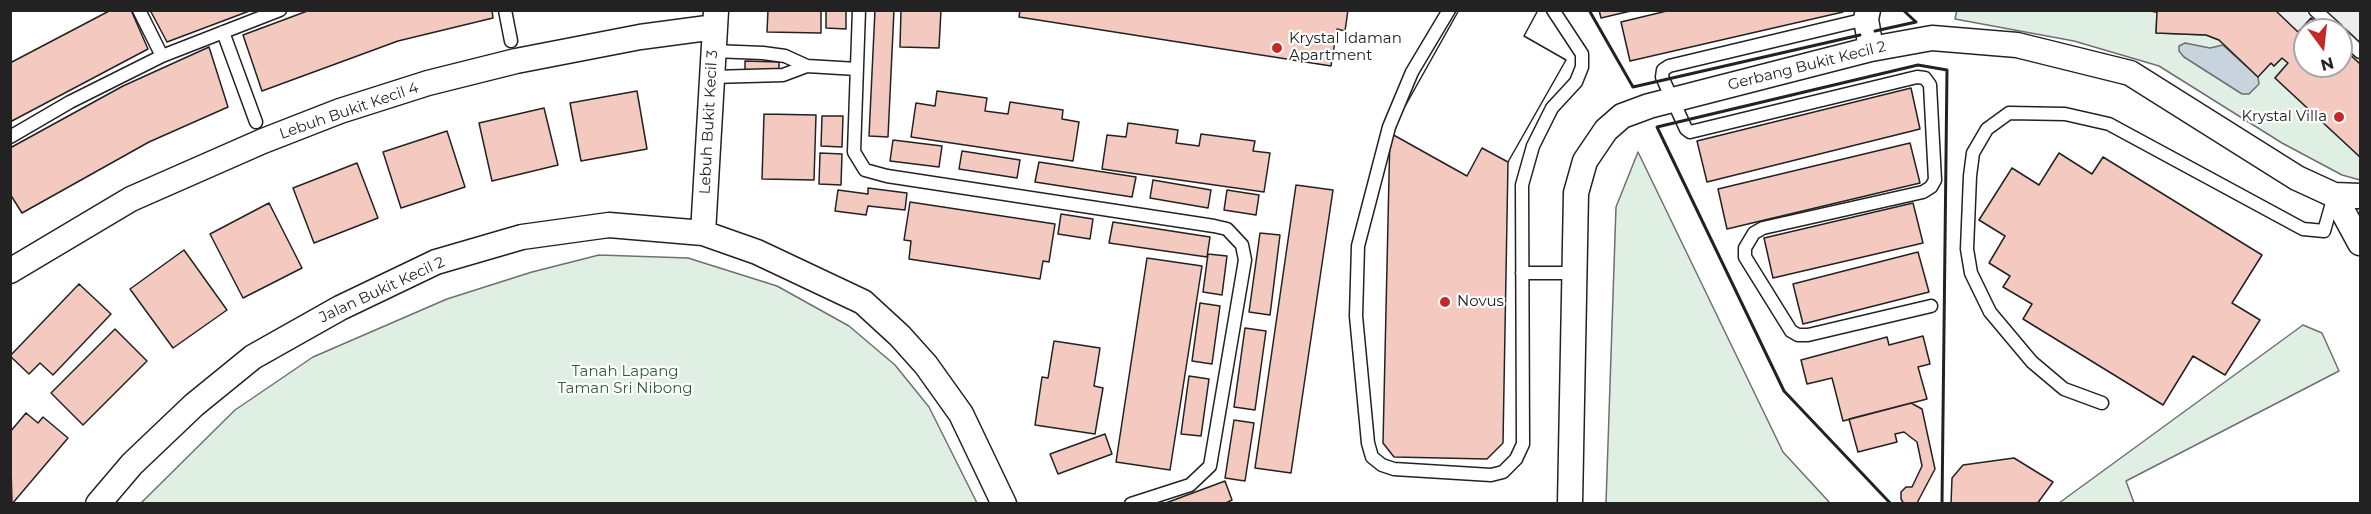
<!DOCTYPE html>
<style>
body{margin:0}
#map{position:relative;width:2371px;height:514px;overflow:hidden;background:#fff;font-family:Montserrat,sans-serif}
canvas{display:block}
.frame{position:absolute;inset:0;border:12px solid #222;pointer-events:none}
.north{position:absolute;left:2293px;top:18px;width:60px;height:60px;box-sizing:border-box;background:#fff;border:2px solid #a7a7a7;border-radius:50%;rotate:165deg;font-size:16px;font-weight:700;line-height:24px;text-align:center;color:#222}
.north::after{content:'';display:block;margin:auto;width:21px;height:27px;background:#c62828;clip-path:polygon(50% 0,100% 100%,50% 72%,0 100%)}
</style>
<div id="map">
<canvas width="2371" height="514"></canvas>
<div class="frame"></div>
<div class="north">N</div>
</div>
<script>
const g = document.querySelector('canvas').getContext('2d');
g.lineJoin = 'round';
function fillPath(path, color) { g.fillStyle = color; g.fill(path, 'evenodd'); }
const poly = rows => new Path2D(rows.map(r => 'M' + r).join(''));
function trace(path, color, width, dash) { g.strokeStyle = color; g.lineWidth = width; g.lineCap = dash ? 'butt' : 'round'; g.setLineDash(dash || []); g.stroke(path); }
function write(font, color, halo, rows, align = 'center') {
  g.font = font + ' Montserrat,sans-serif'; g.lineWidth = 4.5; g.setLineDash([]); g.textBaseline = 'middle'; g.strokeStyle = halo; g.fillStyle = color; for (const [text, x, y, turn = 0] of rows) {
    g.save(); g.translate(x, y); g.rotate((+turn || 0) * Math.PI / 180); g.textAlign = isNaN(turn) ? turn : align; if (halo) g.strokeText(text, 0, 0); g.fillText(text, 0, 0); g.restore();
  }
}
const green = poly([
 [1957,10,2150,11,2157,12,2156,33,2206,35,2219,40,2258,76,2271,63,2274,66,2282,58,2288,63,2275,78,2360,157,2360,180,2342,175,2282,143,2159,66,2074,41,1955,19,1957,10],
 [1638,152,1783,452,1830,503,1606,503,1616,207,1638,152],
 [599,255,688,258,777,286,849,326,895,365,929,407,977,503,141,503,235,410,313,357,447,299,532,272,599,255],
 [2303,325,2322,333,2339,371,2126,481,2134,503,2059,503,2303,325]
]);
fillPath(green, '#e0efe3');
trace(green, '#6f6f6f', 1.5);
const parking = poly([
 [2275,11,2360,11,2360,64,2341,46,2341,30,2324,30,2311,19,2298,32,2275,11]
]);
fillPath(parking, '#ededed');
trace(parking, '#6f6f6f', 1.5);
const water = poly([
 [2185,43,2210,48,2223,45,2258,77,2259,84,2249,94,2242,94,2184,57,2179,51,2179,46,2185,43]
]);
fillPath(water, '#c7d3dd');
trace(water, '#6f6f6f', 1.5);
const building = poly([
 [111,10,131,10,148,49,10,122,10,63,111,10],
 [150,10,252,10,167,42,150,10],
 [310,10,492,10,493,18,398,41,262,91,243,35,310,10],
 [768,10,821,10,821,33,767,32,768,10],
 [826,10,846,10,846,29,826,28,826,10],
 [875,10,894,10,888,137,869,136,875,10],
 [901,10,941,10,939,48,900,47,901,10],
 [1020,10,1348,10,1345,31,1337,29,1331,66,1019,17,1020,10],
 [1459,10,1538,10,1524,36,1566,60,1508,162,1482,148,1467,176,1390,133,1459,10],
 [1459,10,1538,10,1524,36,1566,60,1508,162,1503,443,1487,459,1394,457,1383,443,1390,133,1459,10],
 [1599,10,1635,10,1601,18,1599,10],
 [1671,10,1843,10,1843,12,1630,61,1621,22,1671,10],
 [2275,10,2298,32,2311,18,2324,30,2305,30,2305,66,2341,66,2341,46,2360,64,2360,157,2275,78,2288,63,2282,58,2274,66,2271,63,2258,77,2219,40,2206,35,2156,33,2157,12,2150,11,2275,10],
 [209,47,228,107,149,142,22,213,10,194,10,148,123,86,209,47],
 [745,61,779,62,779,71,745,70,745,61],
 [1911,88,1920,129,1707,182,1697,141,1911,88],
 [637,91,647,149,581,161,570,103,637,91],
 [937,91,987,98,985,111,1008,114,1010,102,1063,110,1062,119,1079,122,1073,161,911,137,916,103,935,106,937,91],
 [544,108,558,165,492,181,479,123,544,108],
 [764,114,816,115,814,180,762,179,764,114],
 [822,116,843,116,842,147,821,146,822,116],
 [1128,123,1178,130,1176,143,1199,146,1201,134,1255,141,1253,151,1270,153,1264,192,1102,169,1107,135,1126,137,1128,123],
 [447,131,465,187,401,208,383,152,447,131],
 [893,140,942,146,939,167,890,161,893,140],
 [1910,143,1920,183,1727,229,1718,189,1910,143],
 [962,151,1020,160,1017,178,959,169,962,151],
 [820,153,842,154,841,185,819,184,820,153],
 [2059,153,2092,174,2103,157,2262,255,2232,303,2260,320,2225,375,2193,356,2163,405,2023,319,2032,304,2003,287,2010,276,1989,263,2005,236,1979,220,2012,168,2039,185,2059,153],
 [1039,162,1136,177,1132,197,1035,182,1039,162],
 [357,163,378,218,314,243,293,188,357,163],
 [1153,180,1211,190,1208,208,1150,198,1153,180],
 [1296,185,1333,190,1291,473,1255,468,1296,185],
 [868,188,907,193,905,210,868,206,866,215,835,211,838,190,868,194,868,188],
 [1227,190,1259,195,1256,215,1224,210,1227,190],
 [910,202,1055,224,1049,262,1043,261,1040,279,909,259,911,241,904,240,910,202],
 [269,203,302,268,243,298,210,234,269,203],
 [1913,203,1923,243,1773,278,1764,238,1913,203],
 [1061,214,1093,219,1090,239,1058,234,1061,214],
 [1113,222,1210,237,1207,257,1109,243,1113,222],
 [1260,233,1280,235,1270,315,1249,312,1260,233],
 [184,250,227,310,173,348,130,289,184,250],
 [1918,252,1929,292,1803,324,1793,284,1918,252],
 [1208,254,1227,256,1222,295,1203,292,1208,254],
 [1147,258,1202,266,1170,470,1116,462,1147,258],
 [79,284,111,314,53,375,40,363,29,374,10,356,79,284],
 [1200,303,1220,306,1212,364,1192,361,1200,303],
 [1245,328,1266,331,1255,410,1234,407,1245,328],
 [115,329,147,361,83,425,51,393,115,329],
 [1923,336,1930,364,1918,367,1927,399,1843,421,1832,378,1807,384,1801,360,1887,337,1889,345,1923,336],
 [1054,341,1100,348,1094,386,1103,388,1095,434,1035,425,1042,377,1048,378,1054,341],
 [1189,376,1209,379,1201,436,1181,434,1189,376],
 [1911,403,1922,409,1935,469,1917,503,1904,504,1901,499,1901,492,1906,487,1912,487,1922,466,1917,442,1904,432,1895,434,1897,442,1858,452,1849,419,1911,403],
 [26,413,38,423,43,417,68,438,12,504,10,432,26,413],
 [1234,420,1254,423,1245,481,1225,478,1234,420],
 [1105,434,1112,454,1058,474,1050,454,1105,434],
 [2014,458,2053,482,2037,504,1951,504,1952,478,1963,465,2014,458],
 [1225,481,1232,500,1224,504,1163,504,1225,481]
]);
fillPath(building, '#f3c9c0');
trace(building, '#222', 1.5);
const lane = poly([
 [139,10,162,56],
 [505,10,511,41],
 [859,10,854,152,865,170,887,176,1214,226,1227,229,1242,245,1245,260,1210,466,1190,485,1131,504],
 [1449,10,1412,72,1389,127,1358,246,1356,316,1368,443,1372,457,1382,465,1394,469,1491,475,1503,472,1516,459,1523,444,1522,185,1533,146,1552,108,1576,82,1582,67,1582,54,1553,10],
 [2315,10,2337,30],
 [1866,19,1669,66,1663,70,1662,77,1686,129,1690,132,1917,77,1925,78,1930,85,1935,180,1931,187,1923,192,1763,228,1754,233,1745,248,1745,257,1791,331,1798,335,1808,335,1931,306],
 [223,32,256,122],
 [2341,34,2360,52],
 [713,51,763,53,785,56,807,66,857,69],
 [712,77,783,75,807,66],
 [10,137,70,102,162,56,280,10],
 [1522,273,1574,273],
 [2102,403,2064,389,2032,362,1990,312,1971,273,1967,249,1970,176,1973,153,1987,129,2009,113,2065,114,2109,124,2303,229,2324,231,2334,196]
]);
const street = poly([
 [1868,10,1866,19,1871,49],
 [2334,195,2360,243],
 [703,233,716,11],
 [10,271,131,199,263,141,340,111,428,83,516,61,640,37,715,27],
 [98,504,132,464,194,405,253,357,340,308,436,262,522,237,609,225,703,233,757,252,863,302,900,336,926,365,961,414,1004,504],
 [1570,504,1576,193,1585,161,1606,130,1622,116,1649,106,1871,49,1932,38,2017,45,2130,73,2297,178,2334,195,2360,196]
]);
trace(lane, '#222', 15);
trace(street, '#222', 27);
trace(lane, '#fff', 12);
trace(street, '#fff', 24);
trace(poly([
 [1589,10,1633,87,1860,35],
 [1875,31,1916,22,1903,10],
 [1891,504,1784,391,1657,127,1918,65,1947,70,1942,504]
]), '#222', 3);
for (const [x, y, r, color] of [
 [1277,48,6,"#c62828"],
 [2339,117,6,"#c62828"],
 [1445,302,6,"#c62828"]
]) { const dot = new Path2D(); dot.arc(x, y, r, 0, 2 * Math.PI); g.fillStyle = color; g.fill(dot); trace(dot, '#fff', 2); }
write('15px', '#222', '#fff', [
 ["Krystal Idaman",1289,39],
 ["Apartment",1289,56],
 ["Krystal Villa",2327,117,"right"],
 ["Novus",1457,302]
], 'left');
write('15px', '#222', '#fff', [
 ["Gerbang Bukit Kecil 2",1807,66,-14],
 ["Lebuh Bukit Kecil 4",349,111,-19],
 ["Lebuh Bukit Kecil 3",709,122,-87],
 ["Jalan Bukit Kecil 2",382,290,-25]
]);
write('15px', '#2f5e38', '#fff', [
 ["Tanah Lapang",625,372],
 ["Taman Sri Nibong",625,389]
]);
</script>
